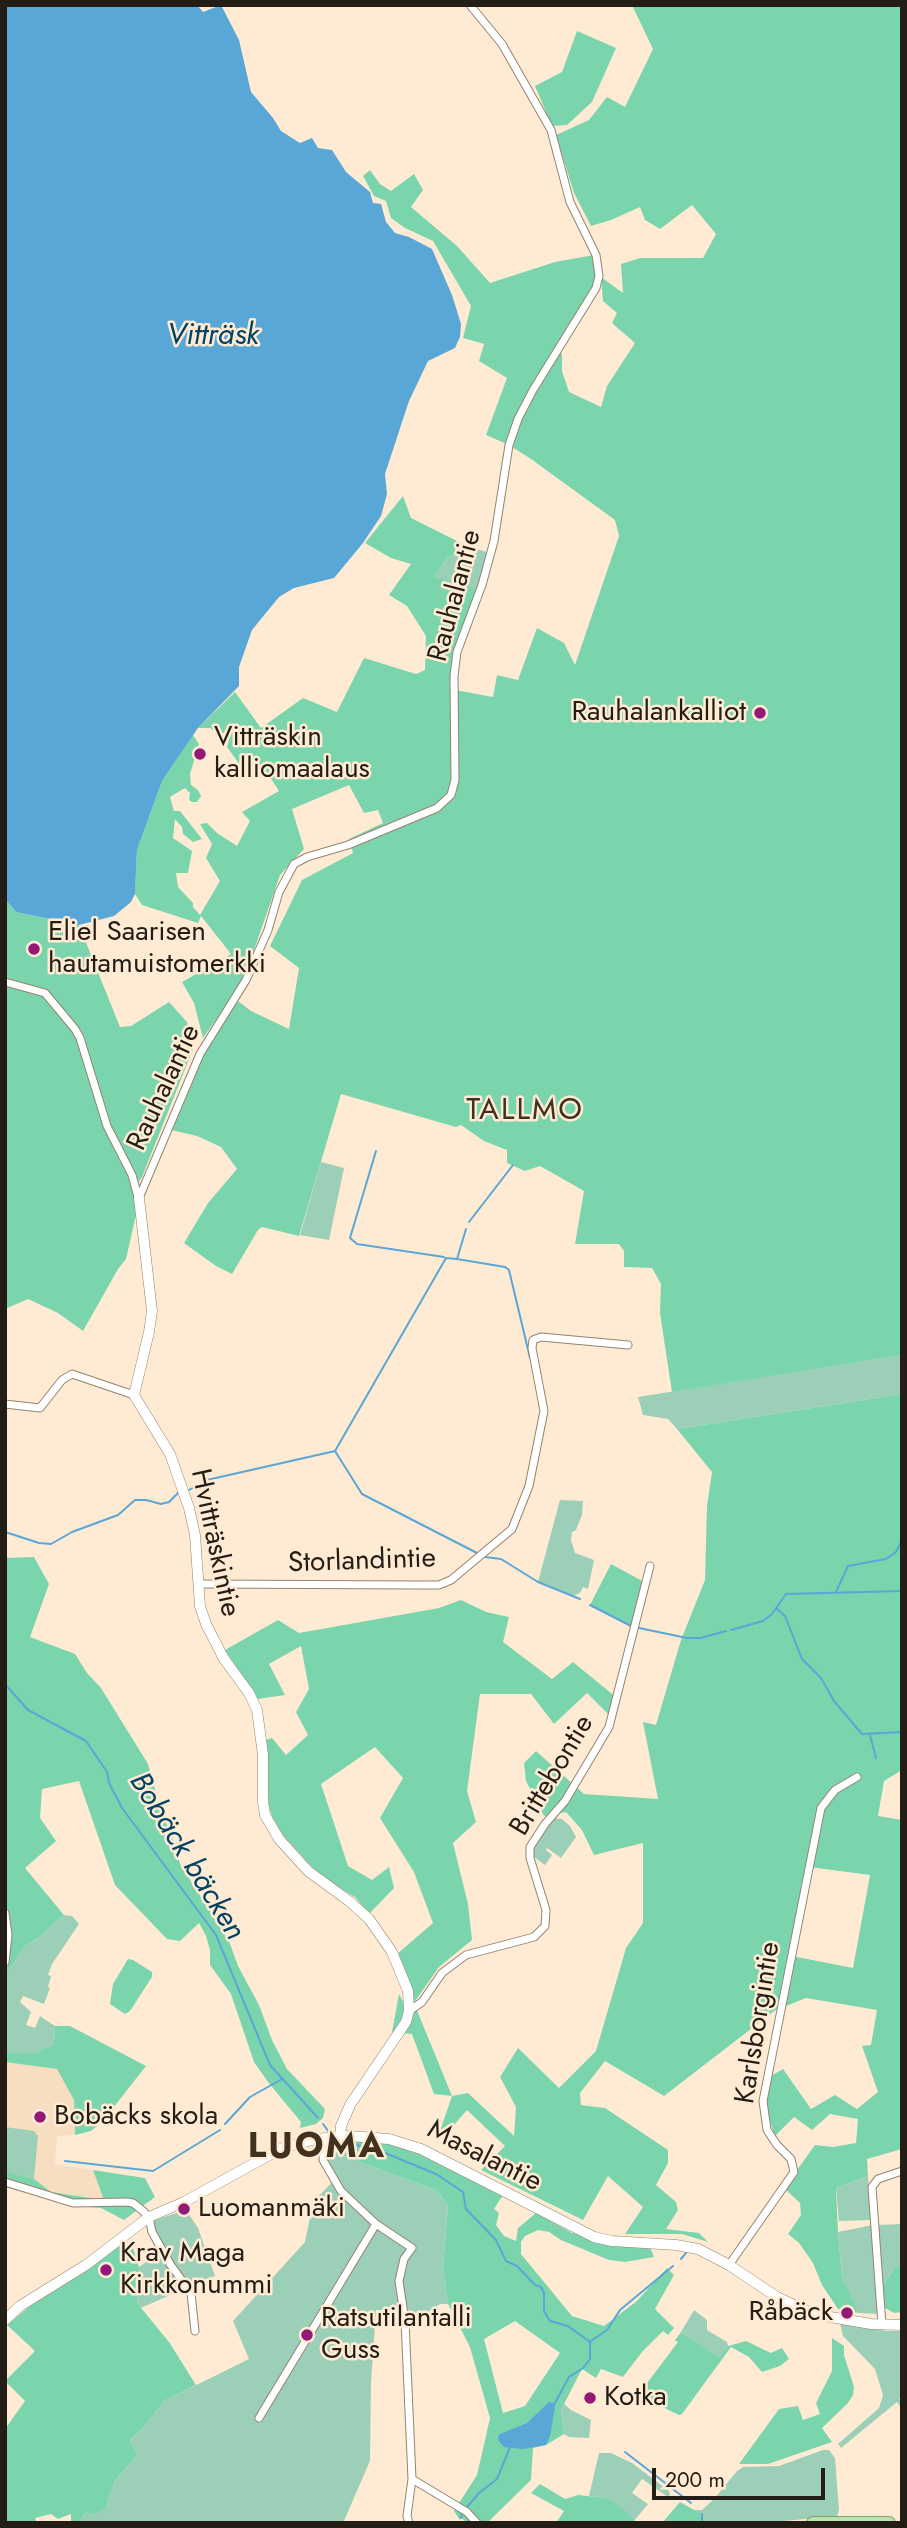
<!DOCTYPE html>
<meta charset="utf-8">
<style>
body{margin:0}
#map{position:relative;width:907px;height:2528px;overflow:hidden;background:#ffebd4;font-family:Jost,sans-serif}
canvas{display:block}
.frame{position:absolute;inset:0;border:7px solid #241d15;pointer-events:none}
.scale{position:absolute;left:652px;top:2468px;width:173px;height:32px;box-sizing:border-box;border:4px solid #241d15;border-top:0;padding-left:9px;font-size:21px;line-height:24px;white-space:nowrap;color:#241d15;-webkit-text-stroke:5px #ffebd4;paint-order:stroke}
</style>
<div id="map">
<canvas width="907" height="2528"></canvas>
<div class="frame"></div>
<div class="scale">200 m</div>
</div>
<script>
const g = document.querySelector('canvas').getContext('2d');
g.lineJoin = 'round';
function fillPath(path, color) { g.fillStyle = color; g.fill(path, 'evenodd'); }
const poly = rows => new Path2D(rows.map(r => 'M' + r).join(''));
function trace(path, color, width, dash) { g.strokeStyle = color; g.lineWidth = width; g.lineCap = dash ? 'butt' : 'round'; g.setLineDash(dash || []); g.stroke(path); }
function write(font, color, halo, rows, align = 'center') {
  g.font = font + ' Jost,sans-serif'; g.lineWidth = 5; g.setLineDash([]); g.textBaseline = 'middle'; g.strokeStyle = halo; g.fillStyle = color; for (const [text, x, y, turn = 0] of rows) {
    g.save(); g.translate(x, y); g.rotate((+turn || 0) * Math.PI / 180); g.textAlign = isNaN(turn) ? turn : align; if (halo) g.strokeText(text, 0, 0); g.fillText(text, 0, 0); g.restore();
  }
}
fillPath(poly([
 [5,2062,57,2068,74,2100,75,2135,57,2136,55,2164,93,2170,105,2200,51,2192,34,2179,5,2171]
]), '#f7dec1');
fillPath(poly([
 [469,547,487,552,477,592,434,577,447,558],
 [321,1162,344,1168,329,1240,300,1235],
 [902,1355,902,1394,677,1429,668,1419,643,1415,638,1397],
 [560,1500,583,1501,582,1515,576,1530,572,1532,571,1540,575,1553,594,1560,588,1589,583,1587,580,1593,573,1596,538,1582],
 [553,1818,562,1819,570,1826,576,1837,561,1858,547,1848,546,1850,552,1855,545,1865,534,1857,533,1849],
 [64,1915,72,1916,79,1924,52,1964,48,1975,51,1976,48,1987,50,1988,44,2004,23,1996,20,2002,31,2012,26,2025,35,2028,40,2016,55,2026,54,2044,35,2053,5,2053,5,1976,25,1946,38,1938],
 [5,2127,34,2131,38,2136,34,2179,5,2171],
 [327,2150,436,2190,448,2205,443,2268,448,2304,440,2304,407,2325,401,2311,376,2310,371,2383,370,2461,343,2523,80,2523,82,2517,87,2512,105,2509,115,2481,137,2455,130,2440,146,2425,164,2401,249,2359,233,2321,305,2242,313,2202,336,2178,328,2161],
 [868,2176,871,2220,839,2221,836,2188],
 [186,2210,198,2228,215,2276,193,2284,188,2283,171,2261,154,2231,152,2221],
 [902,2224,902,2264,894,2269,881,2289,878,2225],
 [873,2225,879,2314,859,2313,852,2299,842,2277,838,2232],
 [160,2252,186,2288,141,2308,137,2303,139,2267],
 [694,2310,707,2320,707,2330,727,2342,728,2346,719,2359,681,2332],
 [840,2323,887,2331,902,2331,902,2394,899,2400,902,2400,902,2409,897,2402,841,2448,838,2444,879,2408,883,2395,875,2369,843,2336],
 [564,2404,571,2410,591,2420,589,2438,569,2437,564,2434,561,2411],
 [823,2450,829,2450,835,2458,839,2510,837,2516,763,2523,703,2523,703,2515,693,2510,702,2510,714,2499,737,2471,743,2467,779,2466],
 [599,2453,611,2453,632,2463,669,2491,670,2495,668,2497,642,2479,632,2493,648,2504,634,2521,606,2498,589,2496]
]), '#9ccfb7');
fillPath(poly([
 [632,5,902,5,902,1355,672,1392,660,1313,661,1284,652,1268,624,1267,624,1251,619,1244,575,1244,584,1191,540,1166,525,1171,507,1163,507,1150,484,1141,461,1125,456,1127,341,1094,299,1236,262,1227,258,1230,232,1274,216,1266,184,1243,208,1203,237,1169,221,1147,197,1136,171,1130,206,1048,238,1001,251,1011,289,1029,299,968,270,946,302,880,353,853,349,839,383,823,378,810,364,813,349,785,292,809,304,849,280,875,244,979,203,1038,194,1003,182,982,231,954,201,916,198,923,142,905,135,894,137,850,162,781,193,735,199,744,190,774,191,785,198,790,201,796,197,802,192,802,189,800,190,793,185,788,170,797,174,811,180,811,202,839,193,842,183,834,182,827,175,819,173,838,192,851,188,873,176,873,178,887,193,903,193,907,200,915,220,881,206,858,212,844,200,824,207,823,217,833,237,846,250,821,242,812,279,791,266,771,256,765,240,765,227,747,231,732,218,734,210,728,198,728,235,692,261,728,303,698,337,712,364,658,416,674,425,670,426,636,407,606,389,595,411,564,391,558,365,543,403,496,411,518,469,547,447,558,434,577,468,586,477,592,457,652,455,690,493,697,497,675,518,680,537,628,564,643,575,665,619,536,615,520,531,459,509,445,486,435,507,378,479,361,484,344,463,338,471,306,433,241,405,228,391,218,386,201,374,196,363,176,370,170,380,184,391,191,414,174,423,190,411,207,457,246,490,283,555,262,594,255,597,276,594,288,557,350,562,354,562,371,569,392,601,407,607,386,635,343,612,323,617,313,603,301,601,277,623,293,621,264,640,258,703,258,716,234,692,205,660,229,645,220,640,207,611,220,591,226,574,193,556,135,589,120,607,97,625,107,653,49],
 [577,31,616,48,592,102,567,125,552,126,535,86,562,72],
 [5,899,16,912,79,925,120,1027,131,1026,169,1002,187,1022,193,1049,142,1177,133,1189,136,1215,126,1259,118,1269,83,1331,58,1313,28,1299,5,1309],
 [902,1394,902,1770,884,1781,878,1816,902,1820,902,2149,867,2159,868,2176,836,2188,838,2232,842,2277,859,2313,838,2309,822,2285,813,2263,799,2243,788,2234,801,2215,800,2203,784,2188,815,2145,833,2147,856,2143,858,2119,830,2114,812,2130,794,2117,775,2136,766,2110,769,2077,783,2069,811,2109,835,2095,857,2109,878,2092,862,2046,871,2045,877,2010,806,1998,786,2006,782,2005,664,2096,605,2061,580,2093,581,2105,605,2108,668,2150,668,2163,656,2185,676,2202,678,2210,666,2229,699,2233,708,2242,682,2234,625,2234,643,2207,608,2176,583,2220,481,2170,505,2146,467,2110,448,2132,439,2134,452,2096,434,2094,412,2034,392,2032,399,1994,408,2011,416,2008,452,2096,468,2093,514,2136,516,2107,500,2077,518,2048,559,2088,596,2051,626,1948,643,1923,643,1843,594,1855,582,1830,566,1812,544,1816,526,1781,524,1763,536,1751,584,1794,658,1799,643,1722,656,1725,681,1640,705,1580,707,1506,712,1472,677,1429],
 [809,1867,870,1875,853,1968,792,1956],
 [34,1557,49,1584,30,1637,75,1654,87,1673,101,1688,148,1764,160,1808,176,1847,180,1864,229,1941,238,1966,259,2005,272,2040,287,2069,325,2109,323,2118,316,2124,300,2128,301,2122,268,2082,254,2062,231,1994,210,1965,210,1950,206,1936,199,1923,180,1941,167,1939,115,1885,79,1781,42,1789,40,1818,56,1841,25,1868,64,1915,38,1938,25,1946,5,1976,5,1558],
 [611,1564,646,1583,632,1627,590,1605],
 [461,1600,486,1612,509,1617,503,1642,552,1679,573,1662,617,1698,612,1718,587,1693,554,1724,531,1694,480,1694,467,1791,476,1822,453,1843,468,1904,472,1940,439,1967,413,2004,405,1969,397,1954,433,1923,414,1872,380,1818,403,1778,375,1747,321,1784,348,1866,372,1880,389,1867,394,1888,369,1914,355,1897,321,1877,275,1826,269,1806,265,1740,272,1738,286,1755,308,1735,296,1712,309,1689,301,1646,269,1664,285,1695,258,1699,225,1650,278,1620,299,1633,439,1608],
 [128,1959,133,1960,152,1972,152,1977,130,2011,125,2014,110,2004,113,1984],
 [55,2026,70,2026,146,2066,102,2122,91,2131,75,2135,74,2100,57,2069,5,2062,5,2053,35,2053,54,2044],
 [332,2140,378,2140,409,2147,503,2195,494,2209,499,2213,496,2225,504,2236,516,2241,518,2228,536,2213,572,2233,650,2247,654,2257,625,2262,609,2260,561,2240,549,2232,538,2230,525,2236,521,2242,521,2254,572,2316,604,2326,637,2301,667,2268,674,2275,655,2309,674,2328,668,2335,663,2331,642,2352,623,2377,601,2369,596,2378,582,2369,561,2410,564,2434,546,2445,533,2448,531,2480,487,2523,468,2523,461,2518,460,2520,454,2511,477,2475,490,2418,470,2347,448,2304,443,2268,448,2205,436,2190,327,2150,328,2144],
 [515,2321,560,2353,525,2406,503,2413,484,2339],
 [93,2170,145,2178,155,2197,124,2220,101,2208,74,2206,5,2187,5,2171,34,2179,51,2192,104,2200],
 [125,2241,132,2245,139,2267,137,2303,169,2342,196,2385,164,2401,146,2425,130,2440,137,2455,115,2481,105,2509,93,2514,87,2512,82,2517,80,2523,71,2523,71,2514,58,2519,51,2514,35,2518,37,2523,5,2523,5,2429,25,2401,5,2381,35,2351,7,2325,35,2302,56,2290],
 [902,2264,902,2312,894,2313,885,2308,881,2289,894,2269],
 [681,2332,719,2358,728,2346,746,2341,771,2353,782,2348,789,2359,780,2366,762,2372,749,2357,731,2347,682,2414,679,2415,638,2395,678,2342,675,2340],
 [832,2338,844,2346,844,2355,854,2387,853,2395,848,2403,822,2428,832,2442,768,2464,739,2464,779,2409,798,2406,803,2420,820,2414,816,2403,832,2371],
 [540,2484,565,2499,578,2495,606,2498,621,2507,637,2523,556,2523,564,2511,531,2493],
 [680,2502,703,2515,703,2523,662,2523]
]), '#7ad5ad');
fillPath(poly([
 [5,5,197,5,203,12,221,5,239,40,251,92,273,118,281,131,300,143,312,138,318,148,332,150,346,172,370,192,373,203,381,204,386,222,395,233,409,237,432,249,452,295,461,324,460,337,455,348,428,361,409,401,385,474,387,494,381,516,363,543,334,578,294,588,279,597,252,630,239,667,239,686,198,728,162,781,137,850,135,894,131,902,114,916,79,925,16,912,5,899],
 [549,2402,554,2403,555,2408,550,2436,546,2445,523,2449,504,2447,499,2441,498,2437,500,2434,527,2423]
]), '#59a7d7');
trace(poly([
 [376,1151,350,1238,357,1244,444,1257],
 [469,1222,513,1165],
 [457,1259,505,1267,509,1270,530,1358],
 [335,1451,362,1494,477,1553],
 [189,1490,207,1480,335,1451,446,1258,457,1259,466,1229],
 [5,1532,39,1543,51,1544,72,1532,118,1515,135,1500,146,1500,161,1504,169,1502,178,1493],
 [485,1557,501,1559,538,1582,580,1599],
 [836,1592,848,1566,886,1559,896,1552,902,1540],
 [590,1605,631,1626],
 [776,1608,785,1616,802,1659,821,1678,834,1701,862,1734,902,1732],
 [639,1628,687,1638,700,1638,726,1631],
 [731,1630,763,1621,772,1614,786,1594,902,1591],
 [5,1684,28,1710,86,1741,107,1772,109,1783,122,1808,216,1935,270,2065,318,2118],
 [870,1735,876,1758],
 [225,2124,250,2097,282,2079],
 [323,2124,329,2132],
 [335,2141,338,2144,346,2143,375,2149,395,2157,436,2174,463,2192,466,2209,496,2240,506,2261,517,2266,535,2285,541,2287,544,2293,544,2311,550,2321,568,2326,590,2342,590,2359,583,2368,569,2377,554,2405],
 [65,2161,153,2171,220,2130],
 [681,2259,686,2253],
 [591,2341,607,2330,620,2310,673,2266],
 [625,2452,691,2503],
 [467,2507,479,2493,497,2479,510,2447],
 [702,2514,702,2523],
 [461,2518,462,2513]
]), '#59a7d7', 2);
const street = poly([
 [5,982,45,993,75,1029,80,1038,107,1126,132,1175,138,1197],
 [139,1198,200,1054,246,980,268,930,279,892,294,864,307,857,348,845,437,808,451,795,455,780,454,676,457,652,482,585,494,541,509,445,518,419,533,390,596,288,599,276,596,255,570,202,551,130,502,44,470,5],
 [5,1404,40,1408,62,1380,72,1374,134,1395],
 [198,1584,422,1585,439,1585,451,1580,512,1529,529,1486,544,1411,532,1348,533,1340,541,1337,628,1345],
 [5,1913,8,1935,5,1962],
 [409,2011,422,2002,442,1973,466,1955,534,1937,545,1926,546,1910,530,1858,530,1847,545,1824,565,1801,609,1727,650,1566],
 [324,2138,323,2160,341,2191,376,2224,412,2248,404,2259,399,2281,405,2321,412,2479,407,2516,409,2523],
 [5,2182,73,2203,127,2202,133,2203,143,2211,149,2217,152,2232,170,2264,191,2293,195,2331],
 [729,2265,794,2172,791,2159,777,2145,767,2130,763,2101,821,1808,835,1790,857,1777],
 [882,2325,872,2187,878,2179,902,2171],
 [259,2418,376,2224],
 [412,2479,467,2512,477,2523]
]);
const secondary = poly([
 [139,1198,152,1311,149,1332,134,1395,170,1454,189,1508,195,1535,200,1606,206,1624,224,1659,249,1693,257,1710,263,1755,263,1802,265,1815,279,1839,308,1871,349,1901,369,1919,392,1952,408,1991,409,2011,406,2022,350,2105,341,2126,340,2136],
 [5,2320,20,2306,86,2265,149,2217,184,2202,282,2148,316,2139,348,2136,389,2139,421,2149,594,2237,612,2241,676,2245,698,2249,729,2265,777,2297,813,2314,871,2324,902,2325]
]);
const highway = poly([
 [813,2523,889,2523]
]);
trace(street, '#95836e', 9);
trace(secondary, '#95836e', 11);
trace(highway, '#859e75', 14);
trace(street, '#fff', 7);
trace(secondary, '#fff', 10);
trace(highway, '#b9e3a8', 12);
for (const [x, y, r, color] of [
 [760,713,7,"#931976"],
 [200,754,7,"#931976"],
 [34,949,7,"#931976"],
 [40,2117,7,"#931976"],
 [184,2209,7,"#931976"],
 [106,2270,7,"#931976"],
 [847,2313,7,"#931976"],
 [307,2335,7,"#931976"],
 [590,2398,7,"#931976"]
]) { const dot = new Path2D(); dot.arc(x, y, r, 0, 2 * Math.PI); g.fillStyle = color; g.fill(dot); trace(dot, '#ffebd4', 2.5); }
write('28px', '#241d15', '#ffebd4', [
 ["Rauhalantie",456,596,-75],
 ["Rauhalantie",165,1088,-65],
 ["Hvitträskintie",214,1543,78],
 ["Storlandintie",362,1562,-2],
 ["Brittebontie",553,1776,-59],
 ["Karlsborgintie",759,2023,-81],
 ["Masalantie",484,2157,27]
]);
write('28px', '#241d15', '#ffebd4', [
 ["Rauhalankalliot",746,713,"right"],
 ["Vitträskin",214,738],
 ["kalliomaalaus",214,770],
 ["Eliel Saarisen",48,933],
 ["hautamuistomerkki",48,965],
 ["Bobäcks skola",54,2117],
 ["Luomanmäki",198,2209],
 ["Krav Maga",120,2254],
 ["Kirkkonummi",120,2286],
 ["Råbäck",833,2313,"right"],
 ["Ratsutilantalli",321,2319],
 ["Guss",321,2351],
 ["Kotka",604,2398]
], 'left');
write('italic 30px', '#004364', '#ffebd4', [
 ["Vitträsk",213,337],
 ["Bobäck bäcken",186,1857,58]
]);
g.letterSpacing = '2px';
write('30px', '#41321f', '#ffebd4', [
 ["TALLMO",525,1112]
]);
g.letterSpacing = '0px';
g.letterSpacing = '2px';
write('bold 35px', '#41321f', '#ffebd4', [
 ["LUOMA",317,2149]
]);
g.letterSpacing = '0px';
</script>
